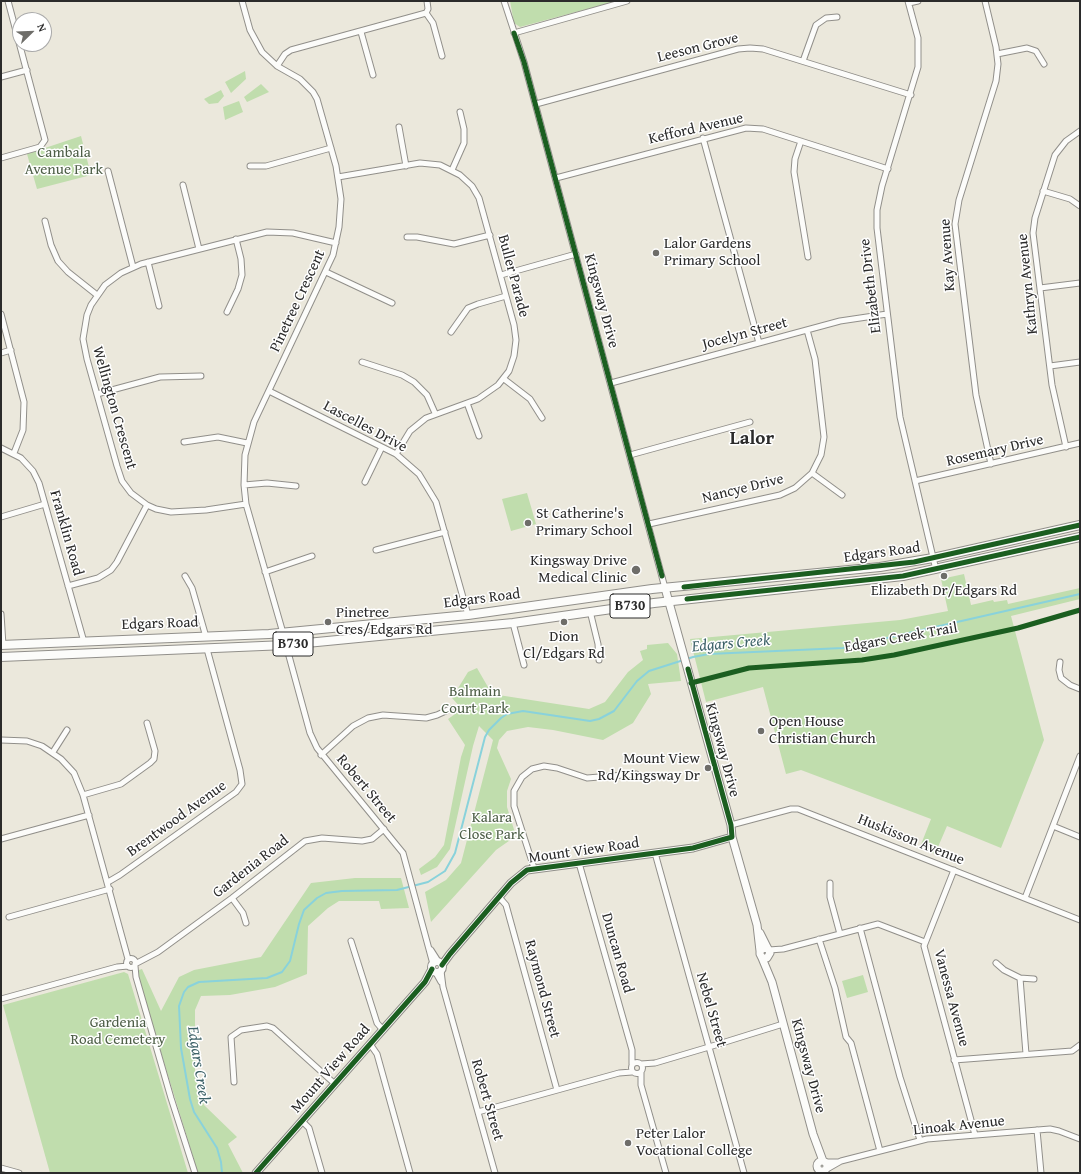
<!DOCTYPE html>
<style>
body{margin:0}
#map{position:relative;width:1081px;height:1174px;overflow:hidden;background:#ebe8dc;font-family:"Gentium Book Plus",serif}
canvas{display:block}
.frame{position:absolute;inset:0;border:2px solid #2b2b2b;pointer-events:none}
.north{position:absolute;left:12px;top:12px;width:40px;height:40px;box-sizing:border-box;background:#fff;border:1px solid #aaa;border-radius:50%;rotate:67deg;font-size:11px;font-weight:700;line-height:16px;text-align:center;color:#2b2b2b}
.north::after{content:'';display:block;margin:auto;width:14px;height:18px;background:#6e6d69;clip-path:polygon(50% 0,100% 100%,50% 72%,0 100%)}
</style>
<div id="map">
<canvas width="1081" height="1174"></canvas>
<div class="frame"></div>
<div class="north">N</div>
</div>
<script>
const g = document.querySelector('canvas').getContext('2d');
g.lineJoin = 'round';
function fillPath(path, color) { g.fillStyle = color; g.fill(path, 'evenodd'); }
const poly = rows => new Path2D(rows.map(r => 'M' + r).join(''));
function trace(path, color, width, dash) { g.strokeStyle = color; g.lineWidth = width; g.lineCap = dash ? 'butt' : 'round'; g.setLineDash(dash || []); g.stroke(path); }
function write(font, color, halo, rows, align = 'center') {
  g.font = font + ' "Gentium Book Plus",serif'; g.lineWidth = 3; g.setLineDash([]); g.textBaseline = 'middle'; g.strokeStyle = halo; g.fillStyle = color; for (const [text, x, y, turn = 0] of rows) {
    g.save(); g.translate(x, y); g.rotate((+turn || 0) * Math.PI / 180); g.textAlign = isNaN(turn) ? turn : align; if (halo) g.strokeText(text, 0, 0); g.fillText(text, 0, 0); g.restore();
  }
}
fillPath(poly([
 [510,1,612,1,613,2,520,27,514,23],
 [245,71,246,79,231,93,225,82],
 [261,84,269,92,247,102,244,97],
 [221,90,224,96,218,103,209,104,204,99],
 [239,101,243,112,225,120,223,107],
 [81,136,91,175,37,189,27,154],
 [527,493,536,524,511,531,502,499],
 [964,574,971,605,993,600,994,602,1007,600,1008,604,1080,588,1080,599,1011,616,1044,740,1001,848,947,826,935,854,920,847,931,819,801,770,786,774,763,687,706,702,690,639,900,620,948,611,941,579],
 [668,643,677,654,681,681,648,684,651,694,633,723,603,740,553,730,528,727,507,731,499,740,497,748,511,779,507,791,507,807,516,836,496,850,431,922,425,892,446,880,461,863,493,740,479,726,473,746,450,849,437,867,421,875,419,869,435,857,444,845,461,757,465,745,448,719,458,712,460,707,452,698,468,672,477,668,492,694,589,709,605,702,628,672,643,660,640,651,647,649,647,645],
 [355,878,401,878,409,908,381,909,379,901,339,901,328,908,308,926,307,974,275,987,230,995,201,996,195,1010,195,1076,204,1105,237,1137,228,1144,243,1173,198,1173,136,971,142,969,161,1011,179,977,194,970,261,957,311,883],
 [124,972,128,974,188,1173,50,1173,3,1005],
 [863,975,868,992,847,998,842,981]
]), '#c0ddad');
trace(poly([
 [222,1173,221,1162,217,1148,194,1112,190,1099,181,1048,179,1006,184,992,188,987,199,982,267,978,282,972,290,961,299,924,304,910,317,898,326,893,342,891,397,890,428,882,445,871,455,853,485,737,489,730,501,718,507,714,523,711,590,721,599,719,614,711,637,681,649,671,693,657,709,654,843,648,1080,594]
]), '#89d2db', 2);
const street = poly([
 [242,1,250,30,262,52,277,66,300,79,313,92,317,99,336,166,341,199,339,227,333,255,254,422,245,455,244,485,246,504,283,633],
 [427,1,428,9,426,13,433,23,442,56],
 [504,1,524,62,665,588],
 [908,1,918,38,918,67,882,186,877,210,877,228,900,417,936,570],
 [985,1,996,47,998,64,996,81,959,200,955,224,976,395,991,464],
 [909,3,918,1],
 [361,32,373,75],
 [514,33,627,1],
 [997,54,1027,48,1036,51,1044,64],
 [803,61,816,25,826,18,837,17],
 [277,66,285,54,291,50,426,13],
 [1,77,27,70],
 [536,104,738,49,750,48,763,49,911,95],
 [399,127,406,166],
 [703,138,759,343],
 [801,141,795,159,794,172,808,257],
 [1,158,40,147,45,140,8,1],
 [250,166,266,166,331,148],
 [452,170,464,143,464,129,460,112],
 [108,171,133,267],
 [338,177,420,163,440,165,460,175,472,186,479,198,514,325,516,340,514,356,509,371,498,385,478,399,426,418,410,431,396,454],
 [556,178,746,128,763,129,888,169],
 [183,185,199,249],
 [1043,191,1070,199,1080,206],
 [45,221,51,245,58,261,68,272,97,295],
 [407,237,417,237,454,244,490,235],
 [148,262,159,306],
 [326,272,392,303],
 [501,275,576,254],
 [1040,288,1080,283],
 [227,312,238,289,242,275,241,259,236,239],
 [1,314,24,402,23,430,14,453],
 [451,332,468,308,478,304,506,296],
 [1,353,11,350],
 [362,362,402,375,414,382,427,395,435,413],
 [1050,366,1080,362],
 [504,379,530,399,542,418],
 [611,383,840,321,887,314],
 [269,391,396,454,419,474,436,502,468,615],
 [97,394,160,377,201,376],
 [467,403,479,436],
 [184,442,218,437,247,443],
 [1066,447,1052,385,1033,233,1035,218,1055,155,1066,141,1080,131],
 [1,448,21,458,33,471,39,483,84,642],
 [630,455,750,422],
 [812,473,842,495],
 [915,481,1080,443],
 [365,482,382,447],
 [244,485,267,483,296,486],
 [246,504,206,510,171,512,156,509,147,505,131,493,122,481,117,466,87,359,83,339,87,315,91,305,105,285,121,273,141,264,267,232,293,233,336,243],
 [1,517,45,504],
 [649,524,780,495,795,488,812,473,821,455,824,437,815,359,807,330],
 [376,550,445,532],
 [265,572,312,556],
 [185,576,192,588,206,637],
 [68,586,98,578,111,570,117,562,147,505],
 [590,611,598,644,599,660],
 [1,614,3,645],
 [513,623,524,665],
 [286,645,310,733,317,748,403,853,433,964],
 [1060,662,1059,670,1061,678,1070,685,1080,689],
 [1,740,27,741,42,746,61,759,74,773,83,795,128,959],
 [53,752,67,730],
 [321,755,353,726,368,718,383,715,426,718,437,715,450,709],
 [83,795,121,784,150,763,154,759,155,751,147,723],
 [731,825,791,809,798,809,1080,920],
 [1053,826,1080,837],
 [1,839,89,815],
 [655,853,744,1173],
 [579,863,632,1050,632,1064],
 [534,868,514,806,514,791,522,777,532,769,544,766,557,768,587,778,636,774],
 [954,870,924,946,975,1135],
 [108,882,120,875,236,792,242,784,240,770,207,649],
 [830,883,830,897,840,934],
 [499,897,506,905,557,1090],
 [232,898,243,913,246,923],
 [1025,898,1080,756],
 [9,917,110,889],
 [860,928,900,1077,920,1140],
 [819,939,835,988,846,1037,851,1043,880,1151],
 [351,941,377,1023,383,1030],
 [431,950,438,961],
 [769,950,783,949,878,924,925,942],
 '126.5 963a4.5 4.5 0 1 1 9 0a4.5 4.5 0 1 1-9 0Z',
 [996,963,1004,970,1020,978,1026,1054],
 [135,964,158,952,232,898,305,841,322,838,362,841,372,839,384,829],
 [135,966,136,977,171,1098,195,1173],
 [441,971,443,987,495,1173],
 [436,973,441,982],
 [1020,978,1034,979],
 [1,999,117,967,128,966],
 [370,1044,377,1054,410,1173],
 [954,1060,1072,1051,1080,1045],
 '631.5 1068a5.5 5.5 0 1 1 11 0a5.5 5.5 0 1 1-11 0Z',
 [641,1064,655,1063,709,1047,783,1024],
 [641,1072,641,1085,666,1173],
 [234,1082,231,1037,241,1030,267,1026,273,1028,335,1084],
 [478,1112,619,1073,632,1072],
 [302,1121,309,1128,322,1173],
 [1037,1130,1041,1173],
 [825,1162,838,1162],
 [1,1168,19,1173],
 [827,1169,841,1161,927,1139,1050,1129,1059,1131,1080,1139]
]);
const secondary = poly([
 [665,588,731,825,732,837,757,925,760,951],
 [760,933,770,953,767,958,762,958,760,954,760,951,764,948,768,949],
 [762,958,772,982,813,1134,823,1161],
 '431.5 967a5.5 5.5 0 1 1 11 0a5.5 5.5 0 1 1-11 0Z',
 [442,965,450,954,511,883,527,870,693,848,732,837],
 '817 1166a5 5 0 1 1 10 0a5 5 0 1 1-10 0Z',
 [256,1173,425,982,432,969]
]);
const primary = poly([
 [1,645,269,634,468,615,652,589,880,567,933,558,1080,525],
 [1,657,286,645,513,623,654,603,903,576,1080,537]
]);
trace(street, '#918f8a', 7);
trace(secondary, '#918f8a', 9);
trace(primary, '#918f8a', 10);
trace(street, '#fcfcfa', 5);
trace(secondary, '#fcfcfa', 7);
trace(primary, '#fcfcfa', 8);
trace(poly([
 [514,33,524,62,662,576],
 [684,587,914,562,1080,525],
 [687,599,903,576,1080,537],
 [691,683,749,668,862,660,894,655,1018,628,1080,610],
 [442,965,450,954,511,883,527,870,693,848,732,837,731,825,688,669],
 [256,1173,425,982,432,969]
]), '#1b5e20', 5);
for (const [x, y, r, color] of [
 [656,253,4,"#6e6d69"],
 [528,523,4,"#6e6d69"],
 [636,570,5,"#6e6d69"],
 [944,576,4,"#6e6d69"],
 [328,622,4,"#6e6d69"],
 [564,622,4,"#6e6d69"],
 [761,731,4,"#6e6d69"],
 [708,768,4,"#6e6d69"],
 [628,1143,4,"#6e6d69"]
]) { const dot = new Path2D(); dot.arc(x, y, r, 0, 2 * Math.PI); g.fillStyle = color; g.fill(dot); trace(dot, '#fff', 1.5); }
for (const [x, y, w] of [
 [630,606,40],
 [293,644,40]
]) { const box = new Path2D(); box.roundRect(x - w / 2, y - 12, w, 24, 3); g.fillStyle = '#fff'; g.fill(box); trace(box, '#2b2b2b', 1); }
write('bold 14px', '#2b2b2b', null, [
 ["B730",630,606],
 ["B730",293,644]
]);
write('15px', '#2b2b2b', '#fff', [
 ["Leeson Grove",698,48,-14],
 ["Kefford Avenue",696,129,-13],
 ["Kay Avenue",948,255,-94],
 ["Buller Parade",513,276,75],
 ["Kathryn Avenue",1028,284,-96],
 ["Elizabeth Drive",871,286,-97],
 ["Pinetree Crescent",298,301,-65],
 ["Kingsway Drive",601,301,75],
 ["Jocelyn Street",745,334,-15],
 ["Wellington Crescent",114,408,74],
 ["Lascelles Drive",365,427,28],
 ["Rosemary Drive",995,451,-13],
 ["Nancye Drive",743,489,-14],
 ["Franklin Road",66,533,74],
 ["Edgars Road",882,553,-8],
 ["Edgars Road",482,599,-7],
 ["Edgars Road",160,624,-2],
 ["Edgars Creek Trail",901,638,-10],
 ["Kingsway Drive",722,750,75],
 ["Robert Street",366,789,50],
 ["Brentwood Avenue",177,819,-36],
 ["Huskisson Avenue",911,840,22],
 ["Mount View Road",584,851,-8],
 ["Gardenia Road",251,867,-38],
 ["Duncan Road",617,953,74],
 ["Raymond Street",542,989,75],
 ["Vanessa Avenue",951,998,75],
 ["Nebel Street",711,1010,74],
 ["Kingsway Drive",808,1066,75],
 ["Mount View Road",331,1069,-49],
 ["Robert Street",487,1100,74],
 ["Linoak Avenue",959,1126,-6]
]);
write('15px', '#4d5e46', '#fff', [
 ["Cambala",64,153],
 ["Avenue Park",64,170],
 ["Balmain",475,692],
 ["Court Park",475,709],
 ["Kalara",492,818],
 ["Close Park",492,835],
 ["Gardenia",118,1023],
 ["Road Cemetery",118,1040]
]);
write('15px', '#2b2b2b', '#fff', [
 ["Lalor Gardens",664,244],
 ["Primary School",664,261],
 ["St Catherine's",536,514],
 ["Primary School",536,531],
 ["Kingsway Drive",627,561,"right"],
 ["Medical Clinic",627,578,"right"],
 ["Elizabeth Dr/Edgars Rd",944,591,"center"],
 ["Pinetree",336,613],
 ["Cres/Edgars Rd",336,630],
 ["Dion",564,637,"center"],
 ["Cl/Edgars Rd",564,654,"center"],
 ["Open House",769,722],
 ["Christian Church",769,739],
 ["Mount View",700,759,"right"],
 ["Rd/Kingsway Dr",700,776,"right"],
 ["Peter Lalor",636,1134],
 ["Vocational College",636,1151]
], 'left');
write('italic 16px', '#3d6268', '#fff', [
 ["Edgars Creek",731,644,-5],
 ["Edgars Creek",198,1065,81]
]);
write('bold 19px', '#2b2b2b', '#fff', [
 ["Lalor",752,439]
]);
</script>
